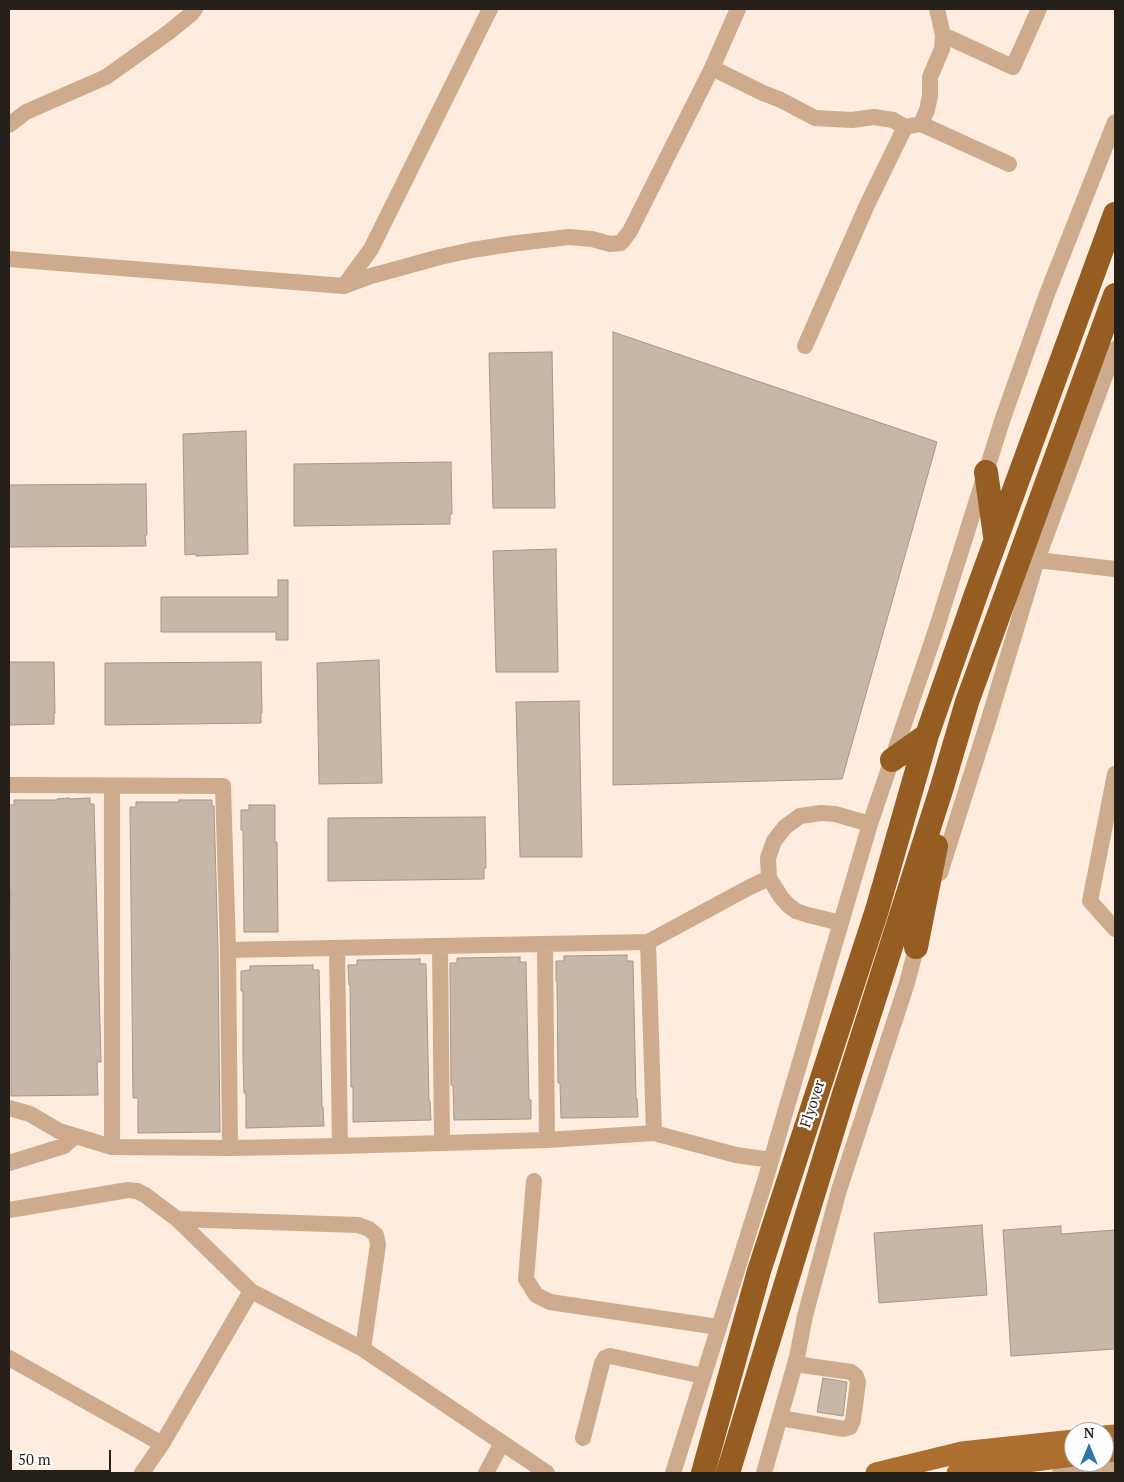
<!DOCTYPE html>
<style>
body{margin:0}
#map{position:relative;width:1124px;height:1482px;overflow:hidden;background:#feecde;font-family:"PT Serif",serif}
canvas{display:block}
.frame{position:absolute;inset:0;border:10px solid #251f19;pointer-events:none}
.north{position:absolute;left:1064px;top:1422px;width:50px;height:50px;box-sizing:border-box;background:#fdfdfd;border:1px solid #a7a4a2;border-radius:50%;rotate:0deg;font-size:14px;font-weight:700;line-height:20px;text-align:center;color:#251f19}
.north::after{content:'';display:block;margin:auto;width:18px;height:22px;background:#2c75a9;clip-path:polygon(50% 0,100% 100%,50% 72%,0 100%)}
.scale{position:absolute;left:10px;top:1450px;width:101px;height:22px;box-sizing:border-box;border:2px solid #251f19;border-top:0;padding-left:6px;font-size:15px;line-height:18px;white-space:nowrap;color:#251f19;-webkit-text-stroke:4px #fdfdfd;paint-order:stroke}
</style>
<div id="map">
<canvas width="1124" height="1482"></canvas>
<div class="frame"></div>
<div class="north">N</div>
<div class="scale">50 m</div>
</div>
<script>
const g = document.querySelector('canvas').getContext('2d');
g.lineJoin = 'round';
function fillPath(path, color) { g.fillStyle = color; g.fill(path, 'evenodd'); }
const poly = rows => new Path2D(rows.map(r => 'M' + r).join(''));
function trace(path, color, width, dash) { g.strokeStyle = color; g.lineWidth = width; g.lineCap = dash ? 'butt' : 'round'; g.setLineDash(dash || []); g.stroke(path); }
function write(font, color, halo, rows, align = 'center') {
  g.font = font + ' "PT Serif",serif'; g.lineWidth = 4.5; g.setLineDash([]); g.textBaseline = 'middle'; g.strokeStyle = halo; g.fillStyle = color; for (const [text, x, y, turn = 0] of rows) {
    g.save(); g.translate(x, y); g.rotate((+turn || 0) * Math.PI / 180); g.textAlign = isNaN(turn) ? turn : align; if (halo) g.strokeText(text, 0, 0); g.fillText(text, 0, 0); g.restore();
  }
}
const building = poly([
 [613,332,937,442,842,779,613,785,613,332],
 [552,352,555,508,493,508,489,353,552,352],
 [246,431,248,554,196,556,196,554,185,555,183,434,246,431],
 [451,462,452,514,450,514,450,524,294,526,294,464,451,462],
 [146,484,147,535,145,535,146,546,9,547,9,485,146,484],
 [556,549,558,672,496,672,493,551,556,549],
 [278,580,288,580,288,640,276,640,276,632,161,632,161,597,278,597,278,580],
 [379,660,382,783,319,784,317,663,379,660],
 [9,662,54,662,55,713,54,713,54,724,9,725,9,662],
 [261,662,262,713,261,713,261,723,105,725,105,663,261,662],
 [579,701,582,857,520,857,516,702,579,701],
 [69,798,69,799,90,798,90,804,94,804,101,1062,97,1062,98,1095,11,1096,11,960,9,960,10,891,9,891,9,805,14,805,14,800,57,800,57,799,69,798],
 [179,800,212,800,212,806,214,806,218,950,220,1132,138,1133,138,1098,133,1098,130,807,136,807,136,802,179,802,179,800],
 [249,805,275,805,275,842,277,842,278,932,244,932,243,830,241,830,241,810,249,810,249,805],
 [485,817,486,868,484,868,484,879,328,881,328,818,485,817],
 [627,955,627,961,633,961,636,1098,637,1098,638,1117,561,1118,560,1083,558,1083,557,981,556,981,556,961,564,961,564,956,627,955],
 [520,957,520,962,526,962,529,1100,531,1100,531,1119,454,1120,453,1085,451,1085,450,963,457,963,457,958,520,957],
 [420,959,420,964,426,964,429,1101,430,1101,431,1120,353,1122,353,1087,351,1087,350,985,349,985,348,965,357,965,357,960,420,959],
 [313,965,313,970,319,970,322,1107,323,1107,324,1126,246,1128,246,1093,244,1093,243,1057,243,991,241,991,241,971,250,970,250,966,313,965],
 [982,1225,987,1295,879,1303,874,1233,982,1225],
 [1061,1226,1061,1234,1115,1230,1115,1349,1011,1356,1003,1230,1061,1226],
 [823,1378,847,1382,843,1416,817,1412,823,1378]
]);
fillPath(building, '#c7b7a8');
trace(building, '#a69789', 1);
trace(poly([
 [937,9,943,35,1013,67,1039,9],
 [712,68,763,93,781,100,815,118,852,120,874,117,893,120,905,127,921,124,1009,164],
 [921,124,927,110,930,96,930,77,942,49,943,35],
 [9,125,26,112,106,77,169,32,191,14,195,9],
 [9,259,344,286,371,249,490,9],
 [344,286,371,276,440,257,472,250,510,244,569,237,592,239,610,244,621,243,630,231,712,68,738,9],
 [805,346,867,205,905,127],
 [1037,560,1115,569],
 [1115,774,1090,901,1115,929],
 [9,785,223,786,228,950,648,942,748,888,769,878,781,897,788,905,796,911,808,915,841,923],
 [112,786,112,1147],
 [940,873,988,722,1037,560,1115,349],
 [769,878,768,858,774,841,785,827,800,816,821,813,835,814,870,824],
 [648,942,654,1133],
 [545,944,547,1140],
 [440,946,442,1143],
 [337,949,340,1146],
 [228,950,230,1148],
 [9,1108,30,1114,59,1131,112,1147,230,1148,340,1146,547,1140,654,1133,736,1155,771,1160],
 [9,1163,64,1146,75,1136],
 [534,1181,526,1279,536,1295,550,1302,718,1327],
 [9,1210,128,1190,137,1191,145,1195,177,1219,251,1291,363,1349,547,1473],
 [177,1219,358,1225,369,1229,376,1235,378,1245,363,1349],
 [9,1358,162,1444],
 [780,1418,844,1429,850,1427,853,1420,858,1382,856,1376,851,1372,795,1364],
 [583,1438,602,1363,605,1358,610,1356,703,1376],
 [142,1473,162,1444,251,1291],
 [486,1473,502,1443],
 [673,1473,765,1181,870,824,936,630,1003,418,1047,294,1115,122],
 [764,1473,797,1357,805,1316,839,1190,907,983,919,937],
 [1060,1473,1115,1467]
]), '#cdab8c', 16);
trace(poly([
 [1104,1436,1115,1435],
 [1104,1452,1115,1451],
 [876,1473,962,1452,1074,1440],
 [957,1473,979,1468,1074,1456]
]), '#ac6f2f', 21);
trace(poly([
 [986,472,995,536],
 [892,760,927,735],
 [916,947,936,846],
 [703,1473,759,1271,877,910,927,735,975,597,1115,214],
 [728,1473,843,1097,942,787,967,702,1115,295]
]), '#955d21', 24);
write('15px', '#251f19', '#fdfdfd', [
 ["Flyover",813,1104,-72]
]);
</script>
